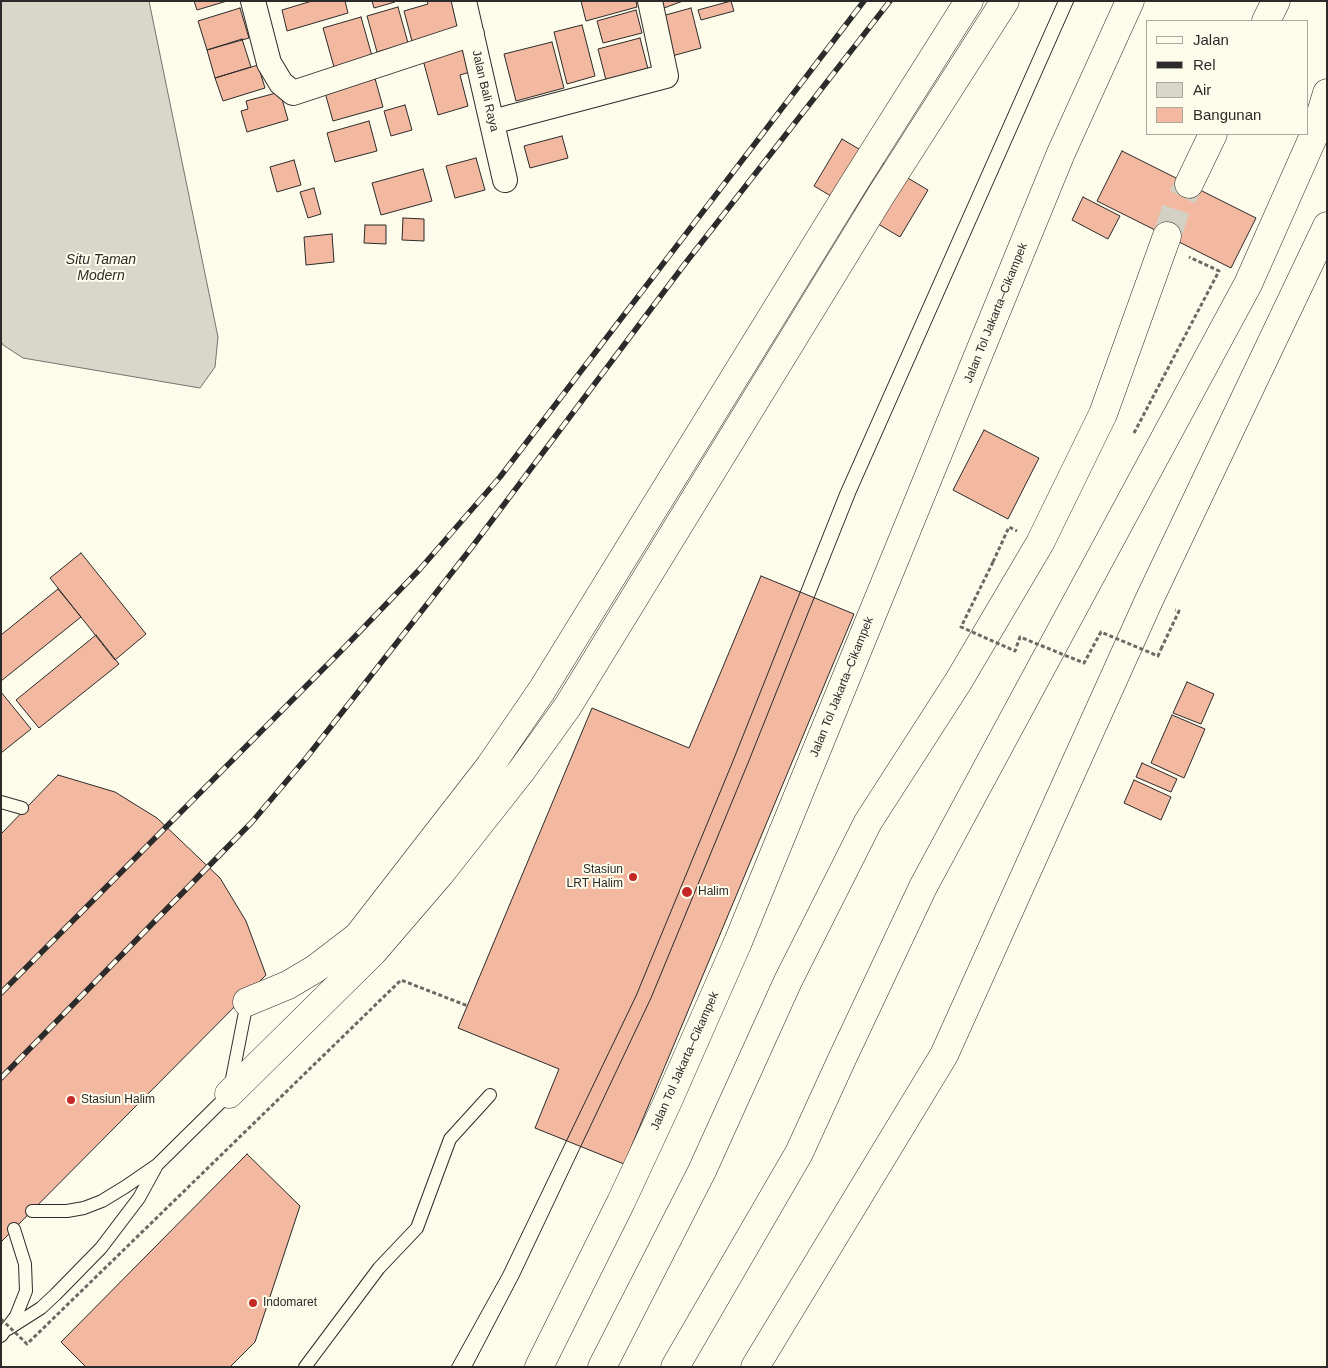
<!DOCTYPE html>
<meta charset="utf-8">
<style>
body{margin:0}
#map{position:relative;width:1328px;height:1368px;overflow:hidden;background:#fdfbea;font-family:Arial,sans-serif}
canvas{display:block}
.frame{position:absolute;inset:0;border:2px solid #2b2b2b;pointer-events:none}
.legend{position:absolute;left:1146px;top:20px;width:162px;height:115px;box-sizing:border-box;background:#fdfbea;border:1px solid #a9a89e;margin:0;padding:6px 9px;list-style:none;font-size:15px;color:#2b2b2b}
.legend li{display:flex;align-items:center;gap:10px;height:25px}
.legend b{width:25px;border:1px solid #a9a89e}
</style>
<div id="map">
<canvas width="1328" height="1368"></canvas>
<div class="frame"></div>
<ul class="legend">
<li><b style="height:6px;background:#fdfbea"></b>Jalan</li>
<li><b style="height:6px;background:#2b2b2b"></b>Rel</li>
<li><b style="height:14px;background:#d8d7c9"></b>Air</li>
<li><b style="height:14px;background:#f2b8a0"></b>Bangunan</li>
</ul>
</div>
<script>
const g = document.querySelector('canvas').getContext('2d');
g.lineJoin = 'round';
function fillPath(path, color) { g.fillStyle = color; g.fill(path, 'evenodd'); }
const poly = rows => new Path2D(rows.map(r => 'M' + r).join(''));
function trace(path, color, width, dash) { g.strokeStyle = color; g.lineWidth = width; g.lineCap = dash ? 'butt' : 'round'; g.setLineDash(dash || []); g.stroke(path); }
function write(font, color, halo, rows, align = 'center') {
  g.font = font + ' Arial,sans-serif'; g.lineWidth = 4; g.setLineDash([]); g.textBaseline = 'middle'; g.strokeStyle = halo; g.fillStyle = color; for (const [text, x, y, turn = 0] of rows) {
    g.save(); g.translate(x, y); g.rotate((+turn || 0) * Math.PI / 180); g.textAlign = isNaN(turn) ? turn : align; if (halo) g.strokeText(text, 0, 0); g.fillText(text, 0, 0); g.restore();
  }
}
const water = poly([
 [1,1,149,1,218,337,215,367,200,388,23,358,3,345,1,341,1,1]
]);
fillPath(water, '#d8d7c9');
trace(water, '#74746e', 1);
const building = poly([
 [194,1,227,1,197,10,194,1],
 [312,1,345,1,348,13,287,31,282,10,312,1],
 [372,1,395,1,395,2,374,8,372,1],
 [427,1,452,1,461,31,413,45,404,11,428,4,427,1],
 [581,1,636,1,637,7,586,21,581,1],
 [662,1,683,1,664,8,662,1],
 [731,1,734,11,701,20,698,10,731,1],
 [398,7,408,43,377,52,367,16,398,7],
 [240,8,249,38,207,50,198,21,240,8],
 [691,8,701,48,672,56,662,16,691,8],
 [636,10,642,33,603,43,597,21,636,10],
 [361,17,372,56,334,67,323,28,361,17],
 [582,25,595,76,567,84,554,32,582,25],
 [640,38,648,69,606,80,598,49,640,38],
 [242,39,251,67,215,78,207,50,242,39],
 [552,42,564,88,516,101,504,54,552,42],
 [463,48,470,72,460,75,468,106,438,115,423,60,463,48],
 [258,65,265,88,223,101,215,78,258,65],
 [374,75,383,107,333,121,324,89,374,75],
 [280,92,288,120,247,132,241,111,248,109,246,101,280,92],
 [405,105,412,130,391,136,384,111,405,105],
 [369,121,377,151,335,162,327,133,369,121],
 [562,136,568,158,530,168,524,146,562,136],
 [842,139,928,190,900,237,814,186,842,139],
 [1122,151,1256,218,1231,268,1097,201,1122,151],
 [476,158,485,190,455,198,446,166,476,158],
 [294,160,301,185,277,192,270,167,294,160],
 [423,169,432,201,381,215,372,183,423,169],
 [314,188,321,214,308,218,300,192,314,188],
 [1083,197,1120,216,1108,239,1072,220,1083,197],
 [403,218,424,219,424,241,402,240,403,218],
 [365,225,386,225,386,244,364,243,365,225],
 [332,234,334,262,306,265,304,237,332,234],
 [984,430,1039,458,1008,519,953,490,984,430],
 [81,553,146,634,115,660,50,578,81,553],
 [761,576,854,614,624,1164,535,1128,559,1069,458,1028,592,708,689,748,761,576],
 [58,589,81,617,1,681,1,635,58,589],
 [96,635,119,664,39,728,16,700,96,635],
 [1187,682,1214,694,1201,724,1173,713,1187,682],
 [1,692,31,729,1,753,1,692],
 [1172,715,1205,729,1184,778,1151,763,1172,715],
 [1142,763,1177,779,1171,792,1136,777,1142,763],
 [58,775,115,792,157,818,220,878,246,921,266,975,1,1242,1,834,58,775],
 [1134,780,1171,797,1161,820,1124,803,1134,780],
 [247,1154,300,1206,255,1342,230,1367,86,1367,61,1342,247,1154]
]);
fillPath(building, '#f2b8a0');
trace(building, '#2b2b2b', 1);
trace(poly([
 [1167,236,1176,209,1189,184]
]), '#d3d1c4', 28, [28, 14]);
const service = poly([
 [1,802,22,808],
 [32,1211,67,1211,84,1208,102,1201,125,1187,157,1165,229,1094,247,1002,246,1000],
 [8,1329,41,1308,56,1294,101,1248,139,1198,156,1167],
 [1,1336,16,1316,26,1291,25,1264,14,1229],
 [305,1367,379,1268,417,1228,450,1139,490,1095]
]);
const minor = poly([
 [253,1,269,63,281,83,293,93,472,34],
 [464,1,505,180],
 [492,122,666,76,650,1]
]);
const motorway = poly([
 [1266,21,1276,1],
 [1189,184,1213,134],
 [247,1002,288,985,315,969,358,936,490,766,542,690,856,180,969,1],
 [229,1094,373,952,440,874,522,770,568,706,881,195,1005,1],
 [539,1367,621,1202,668,1101,738,942,1061,153,1130,1],
 [602,1367,702,1171,788,981,868,822,958,682,1040,543,1103,414,1167,236],
 [675,1367,799,1153,842,1059,923,887,1248,284,1315,133,1327,93],
 [755,1367,944,1055,1150,598,1327,226]
]);
trace(service, '#2b2b2b', 14);
trace(minor, '#2b2b2b', 26);
trace(motorway, '#2b2b2b', 29);
trace(poly([
 [1134,433,1219,271,1189,257],
 [993,562,1009,527,1017,531],
 [1161,649,1179,611,1175,610]
]), '#6a6964', 3, [4, 2.5]);
trace(service, '#fdfbea', 12);
trace(minor, '#fdfbea', 24);
trace(motorway, '#fdfbea', 28);
trace(poly([
 [451,1367,503,1273,636,996,733,761,840,492,1058,1],
 [472,1367,519,1277,651,998,748,763,856,493,1074,1]
]), '#2b2b2b', 1);
const rail = poly([
 [1,993,342,650,420,569,500,477,864,1],
 [1,1078,252,822,307,757,472,547,684,265,890,1]
]);
trace(rail, '#2b2b2b', 5.5);
trace(rail, '#fdfbea', 4, [11]);
trace(poly([
 [993,562,961,627,1015,651,1020,637,1084,663,1101,632,1158,656,1161,649],
 [1,1319,27,1344,401,980,468,1006]
]), '#6a6964', 3, [4, 2.5]);
for (const [x, y, r, color] of [
 [633,877,5,"#c62828"],
 [687,892,6,"#c62828"],
 [71,1100,5,"#c62828"],
 [253,1303,5,"#c62828"]
]) { const dot = new Path2D(); dot.arc(x, y, r, 0, 2 * Math.PI); g.fillStyle = color; g.fill(dot); trace(dot, '#fdfbea', 2); }
write('12px', '#2b2b2b', '#fdfbea', [
 ["Jalan Bali Raya",485,91,77],
 ["Jalan Tol Jakarta–Cikampek",996,313,-68],
 ["Jalan Tol Jakarta–Cikampek",842,687,-68],
 ["Jalan Tol Jakarta–Cikampek",685,1061,-66]
]);
write('12px', '#2b2b2b', '#fdfbea', [
 ["Stasiun",623,870,"right"],
 ["LRT Halim",623,884,"right"],
 ["Halim",698,892],
 ["Stasiun Halim",81,1100],
 ["Indomaret",263,1303]
], 'left');
write('italic 14px', '#2b2b2b', '#fdfbea', [
 ["Situ Taman",101,260],
 ["Modern",101,276]
]);
</script>
